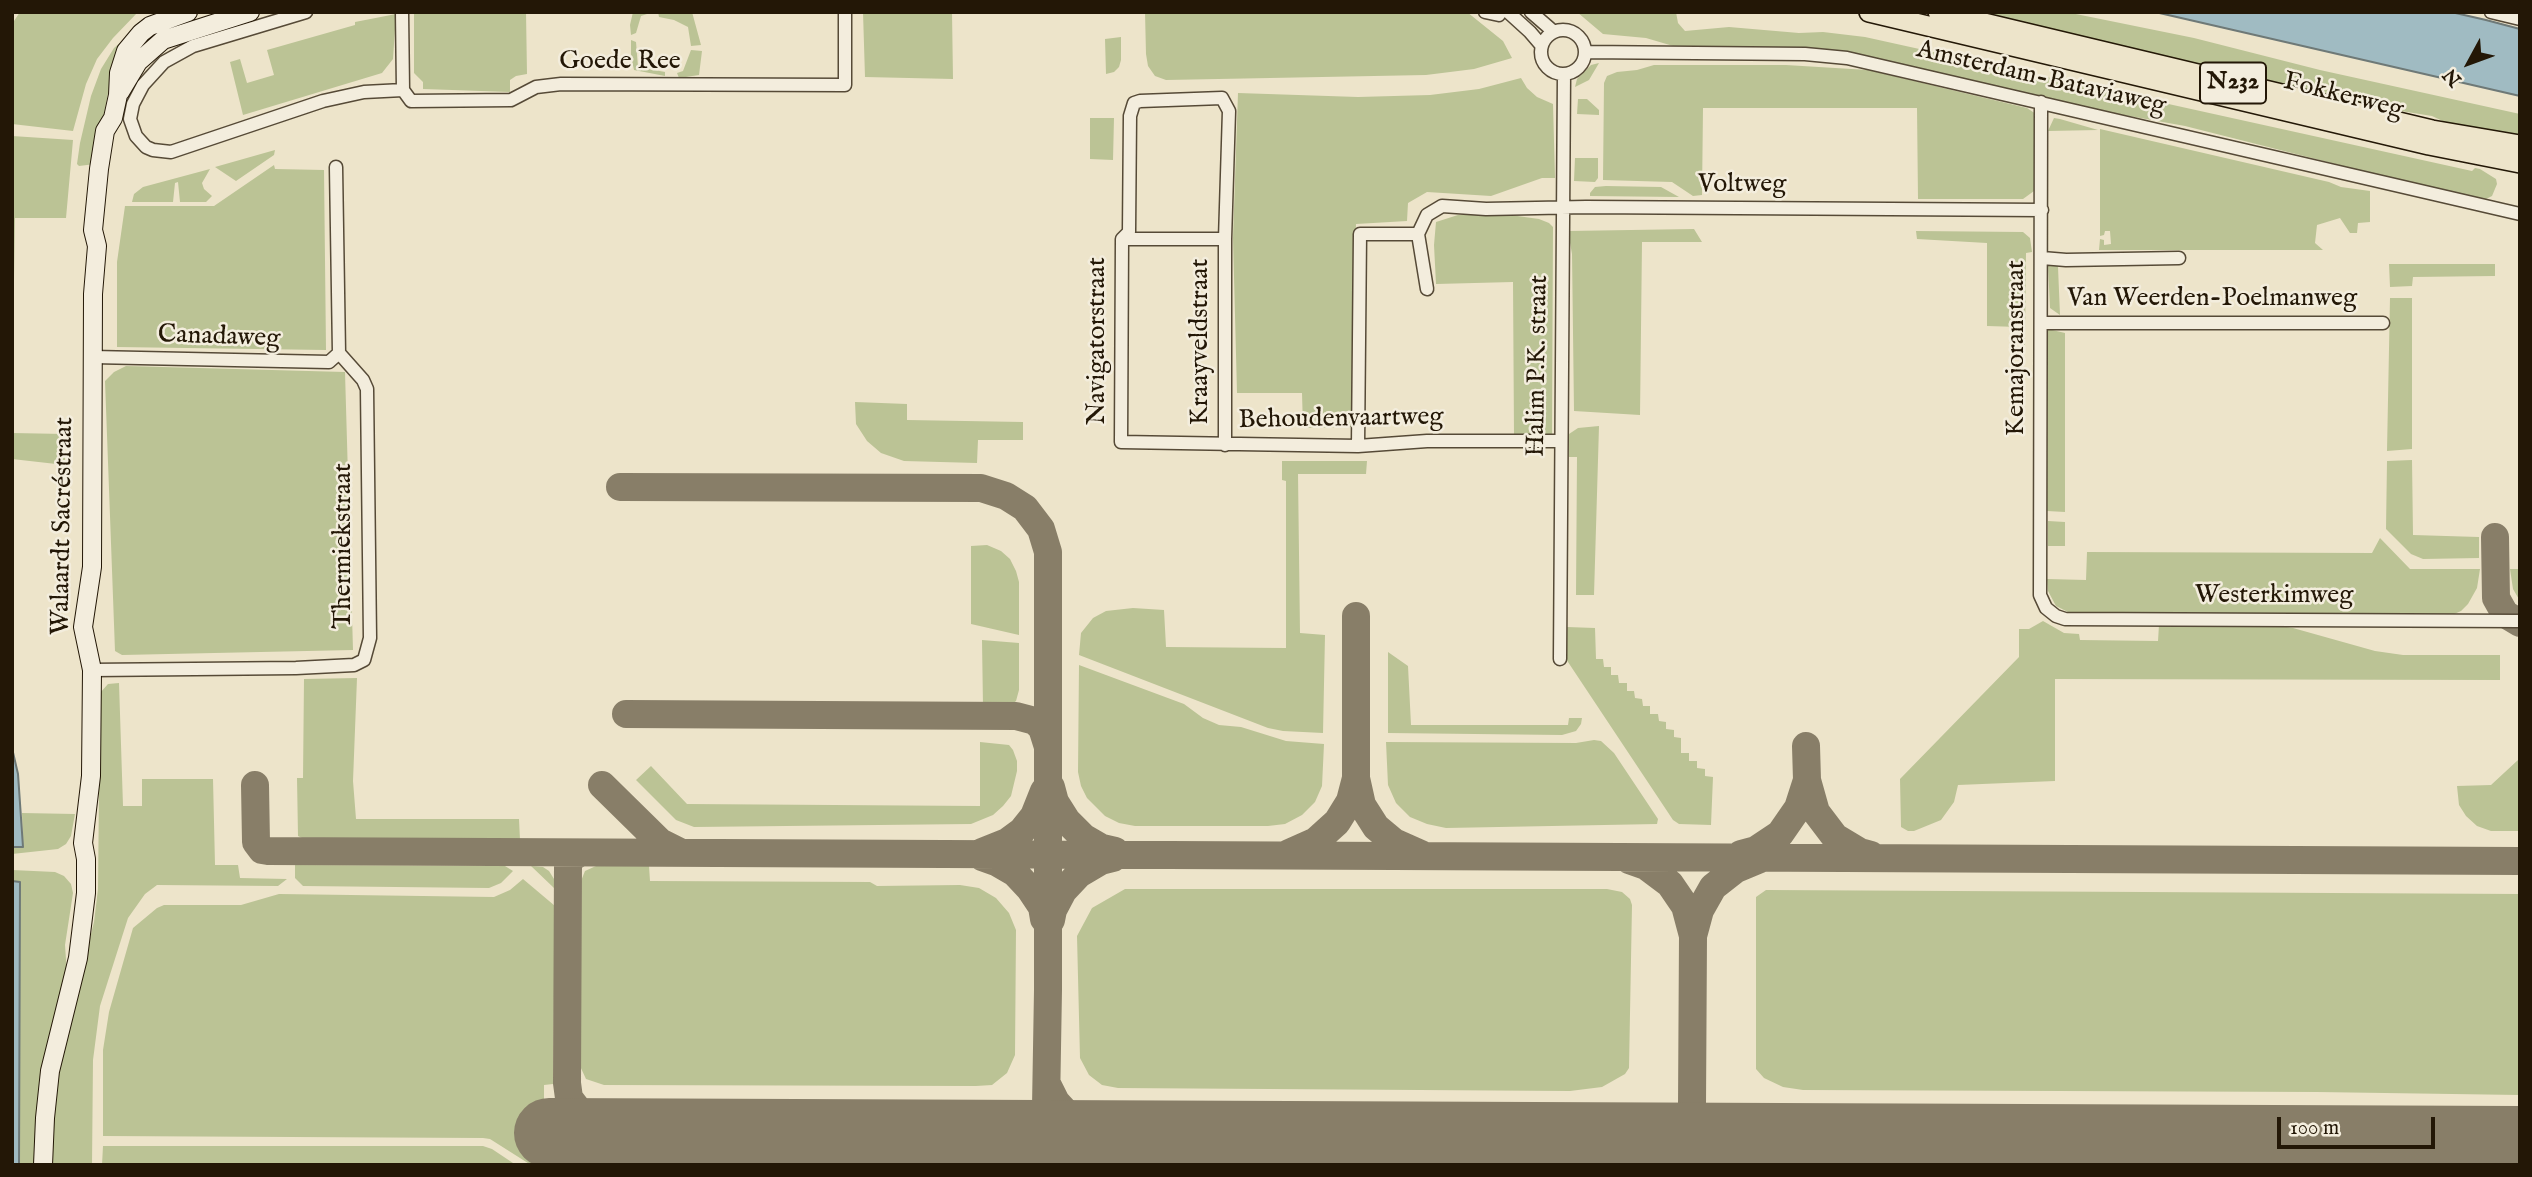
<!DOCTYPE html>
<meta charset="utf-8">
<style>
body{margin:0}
#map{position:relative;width:2532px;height:1177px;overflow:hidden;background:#ede4ca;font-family:"IM FELL English",serif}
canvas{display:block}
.frame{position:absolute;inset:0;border:14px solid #231706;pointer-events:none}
.north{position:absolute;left:2434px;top:28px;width:70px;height:70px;-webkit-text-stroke:5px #f3eddd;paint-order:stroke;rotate:229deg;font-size:19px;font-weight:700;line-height:28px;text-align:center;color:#231706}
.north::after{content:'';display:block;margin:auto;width:24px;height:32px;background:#231706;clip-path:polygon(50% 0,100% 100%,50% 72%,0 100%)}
.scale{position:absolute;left:2277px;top:1117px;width:158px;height:32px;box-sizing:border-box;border:4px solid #231706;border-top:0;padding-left:9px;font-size:21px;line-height:24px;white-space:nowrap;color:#231706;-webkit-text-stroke:5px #f3eddd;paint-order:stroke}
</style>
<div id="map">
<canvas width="2532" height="1177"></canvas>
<div class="frame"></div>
<div class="north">N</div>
<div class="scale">100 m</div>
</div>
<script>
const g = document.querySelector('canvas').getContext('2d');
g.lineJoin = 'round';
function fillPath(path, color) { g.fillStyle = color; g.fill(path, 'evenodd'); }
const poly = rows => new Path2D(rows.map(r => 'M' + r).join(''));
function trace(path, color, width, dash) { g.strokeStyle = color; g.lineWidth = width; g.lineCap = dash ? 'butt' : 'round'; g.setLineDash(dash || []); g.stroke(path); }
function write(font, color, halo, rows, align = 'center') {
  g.font = font + ' "IM FELL English",serif'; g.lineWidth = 5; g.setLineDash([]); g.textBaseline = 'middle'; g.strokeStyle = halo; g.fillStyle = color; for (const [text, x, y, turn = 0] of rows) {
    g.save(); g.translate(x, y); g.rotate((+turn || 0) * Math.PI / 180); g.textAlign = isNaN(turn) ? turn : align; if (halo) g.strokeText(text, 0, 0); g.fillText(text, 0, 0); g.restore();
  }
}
fillPath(poly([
 [20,12,138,12,113,38,97,59,86,84,73,131,12,124,12,24],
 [414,12,526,12,527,74,516,76,510,80,510,92,423,89,423,82,414,73],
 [633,12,647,12,647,14,641,16,636,33,631,35,630,25],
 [658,12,692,12,701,45,691,46,688,27,674,20,659,17],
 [863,12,952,12,953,79,865,77],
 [1145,12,1467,12,1503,41,1512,58,1474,69,1426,75,1166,80,1155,76,1148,66,1146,54],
 [1577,12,1676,12,1678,23,1685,31,1729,27,1799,33,1823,32,1865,37,2472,171,2475,168,2480,169,2496,179,2497,184,2492,196,2482,201,2185,126,2096,110,1873,57,1832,52,1680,48,1646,38,1603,34],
 [1967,12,2066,12,2194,38,2320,70,2520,114,2520,137,2449,124,2432,116,2401,111,2378,111],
 [396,14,393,59,382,73,243,115,230,62,240,59,247,83,274,75,267,50,355,25,355,22],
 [167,17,116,65,109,88,95,164,79,166,77,164,80,143,91,96,101,69,114,48,143,23],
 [1121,37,1121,60,1119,67,1114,72,1106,74,1105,39],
 [631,40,636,42,638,67,665,72,665,76,634,70,631,56],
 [691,50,702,51,699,75,679,78,677,73,683,71],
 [1599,63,1589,80,1575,87,1577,79,1591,65],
 [1654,65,1786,65,1868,70,2027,108,2036,114,2034,191,2023,199,1918,199,1917,108,1703,108,1702,195,1693,196,1672,182,1603,180,1604,83,1607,76,1617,72,1637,70],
 [1521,78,1527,88,1537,97,1553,104,1555,178,1542,178,1491,196,1427,192,1408,203,1407,221,1356,224,1351,427,1303,428,1302,393,1237,393,1233,238,1238,93,1358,97,1430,95,1479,89],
 [1578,99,1587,99,1599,110,1599,115,1577,114],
 [1090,118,1114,118,1113,160,1090,159],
 [2054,118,2060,119,2098,130,2048,131],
 [2100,129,2329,182,2341,187,2370,191,2370,222,2358,223,2357,233,2350,233,2340,218,2317,225,2315,243,2323,250,2099,250,2100,239,2104,240,2104,245,2111,244,2110,231,2105,231,2104,235,2100,236],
 [12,136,73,140,66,218,15,218,12,405],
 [275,150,274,155,236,181,215,167],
 [1575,158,1598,158,1598,178,1595,182,1574,181],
 [274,165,275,169,324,170,326,350,117,347,117,262,125,206,214,206],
 [210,169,202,183,204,189,212,196,206,202,180,202,178,182,175,183,173,202,132,202,134,194,143,187],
 [1606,186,1661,187,1679,197,1590,196,1590,193,1595,187],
 [1458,215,1510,215,1539,219,1549,223,1553,227,1552,436,1514,435,1513,282,1436,284,1434,245,1436,222],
 [1694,229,1702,242,1642,242,1640,415,1574,411,1572,254,1568,231],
 [1916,231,2023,232,2030,238,2032,252,2026,253,2025,345,2019,345,2019,327,1987,326,1987,243,1917,239],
 [2055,262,2058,267,2060,315,2050,308,2048,265],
 [2389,264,2495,264,2495,276,2413,277,2412,286,2390,287],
 [2390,298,2412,298,2412,449,2387,451],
 [2048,329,2065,333,2065,512,2047,511],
 [126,366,345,372,353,650,122,655,115,651,105,381,114,372],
 [855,402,907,404,907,420,1023,422,1023,440,978,440,977,463,904,461,881,453,867,441,856,424],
 [1599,426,1594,595,1576,595,1577,457,1569,457,1569,434,1578,428],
 [12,433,65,434,65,465,12,459],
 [2412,460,2413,535,2479,537,2479,558,2423,559,2411,554,2386,529,2387,461],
 [1282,461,1367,461,1366,474,1298,474,1300,633,1325,635,1323,733,1283,731,1268,728,1079,655,1081,633,1093,618,1106,611,1133,608,1164,610,1166,647,1286,648,1286,481,1282,480],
 [2048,521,2065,522,2065,546,2048,546],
 [2380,538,2410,569,2480,569,2477,588,2468,604,2461,611,2452,615,2070,613,2056,606,2048,591,2047,579,2086,580,2087,552,2372,553],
 [987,545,1001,551,1010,559,1016,571,1019,582,1019,635,971,624,971,546],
 [2510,569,2520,569,2520,601,2513,589],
 [2043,621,2064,633,2079,634,2080,640,2158,641,2159,625,2274,625,2293,628,2375,651,2403,655,2500,655,2500,680,2055,679,2055,781,1958,785,1954,802,1941,820,1914,831,1908,831,1901,827,1900,779,2019,657,2019,629,2029,629],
 [1567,627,1595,628,1596,659,1603,659,1604,667,1611,667,1611,675,1618,675,1619,683,1627,683,1627,691,1634,691,1635,698,1642,699,1643,706,1650,706,1650,714,1658,714,1659,721,1666,722,1666,729,1674,730,1674,737,1681,738,1681,753,1689,753,1689,761,1697,761,1697,768,1705,769,1705,776,1713,777,1711,825,1679,824,1673,820,1566,659],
 [982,640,1019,643,1019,690,1016,701,1011,705,983,707],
 [1388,652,1408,666,1411,725,1568,725,1569,718,1582,718,1581,724,1576,731,1562,735,1388,733],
 [2518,655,2520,655,2520,831,2491,831,2477,826,2466,816,2459,805,2457,786,2491,785,2518,760],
 [1079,665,1184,704,1203,718,1219,725,1241,727,1286,741,1324,744,1322,786,1315,802,1302,815,1285,824,1268,826,1135,826,1119,823,1105,816,1087,798,1081,786,1078,772],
 [357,678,353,781,356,819,519,819,520,840,302,838,298,836,297,778,303,778,304,679],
 [119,683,123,806,142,806,142,779,213,779,215,865,238,865,240,878,287,879,278,886,157,885,145,894,128,918,100,1006,93,1060,92,1165,47,1165,51,1096,94,922,98,889,100,693,108,684],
 [1594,740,1601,741,1614,753,1658,819,1657,824,1446,828,1427,824,1410,817,1396,803,1388,785,1386,742,1576,743],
 [980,742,1009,745,1013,750,1017,761,1017,771,1011,796,1003,806,993,815,971,824,694,827,676,820,636,780,651,766,687,804,980,806],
 [22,813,75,814,71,836,66,844,58,849,12,854,12,847,23,847],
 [295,865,505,866,513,871,501,883,489,888,303,886,295,878],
 [531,866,543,867,549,871,554,879,554,888],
 [596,866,649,866,650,881,870,882,877,886,960,885,979,888,996,898,1009,913,1016,930,1015,1055,1007,1073,992,1085,976,1086,604,1085,586,1079,580,1066,579,886,585,871],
 [12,870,55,872,64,876,71,884,73,893,65,945,67,974,38,1165,19,1165,20,882,12,881],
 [523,879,555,906,553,1084,544,1085,544,1165,531,1165,490,1139,483,1138,103,1136,103,1050,109,1012,133,928,157,908,164,905,241,905,279,894,494,897,510,890],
 [1125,889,1607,889,1622,892,1630,899,1632,905,1629,1068,1625,1074,1602,1087,1570,1091,1118,1088,1102,1085,1089,1075,1080,1058,1077,936,1092,908],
 [1766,890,2520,894,2520,1095,2317,1092,1803,1090,1783,1087,1764,1078,1756,1069,1756,897],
 [103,1146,483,1146,492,1149,516,1165,102,1165]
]), '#bbc395');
const water = poly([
 [2155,12,2451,12,2486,20,2520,29,2520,96,2155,12],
 [12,748,18,774,23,847,12,847,12,748],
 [12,881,20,882,19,1165,12,1165,12,881]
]);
fillPath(water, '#a0bbc2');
trace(water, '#6e7977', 2);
trace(poly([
 [620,487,981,488,1006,496,1025,508,1041,529,1048,552,1048,990,1045,1165],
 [2495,537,2496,598,2505,614,2520,623],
 [1356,616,1356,778,1362,805,1376,827,1394,842,1421,854],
 [626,714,1016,716,1035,721,1042,728,1048,747],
 [1806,746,1807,780,1816,812,1835,837,1860,852,1871,855],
 [255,785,256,842,262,850,268,851,2520,861],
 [602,785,660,842,682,853],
 [1051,787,1055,802,1067,821,1083,837,1102,848,1115,851],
 [982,852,1007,842,1022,831,1034,816,1044,791],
 [581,853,573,856,568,864,567,1083,569,1098,579,1111,589,1121,609,1133],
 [1289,853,1316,841,1337,822,1350,801,1356,778],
 [1741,854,1756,850,1780,834,1798,808,1807,780],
 [982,857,996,862,1015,873,1030,889,1042,907,1044,919],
 [1629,860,1646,866,1670,884,1685,906,1693,936],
 [1051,920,1053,910,1063,891,1079,874,1101,861,1113,858],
 [1047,1084,1056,1102,1069,1116,1101,1135],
 [1659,1137,1673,1132,1683,1126,1690,1116,1692,1106],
 [1725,1138,1701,1126,1694,1116,1692,1106,1693,936,1700,910,1713,887,1736,869,1760,859]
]), '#887e68', 28);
trace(poly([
 [549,1133,2520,1141]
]), '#887e68', 70);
const street = poly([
 [306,12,193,46,164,62,143,85,133,104,130,119,136,136,146,147,153,150,171,152,323,101,364,92,403,90],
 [402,12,403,90],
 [1485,12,1499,15],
 [1508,12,1530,32,1542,46],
 [1531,12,1554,32],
 [2491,12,2520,19],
 '1541 52a22 22 0 1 1 44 0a22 22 0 1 1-44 0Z',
 [1585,52,1805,54,1847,58,2520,214],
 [403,90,411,101,511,100,536,87,561,84,845,85,845,12],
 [2041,102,2040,595,2046,608,2056,616,2065,619,2520,621],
 [1122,239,1121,442,1358,446,1427,441,1561,441],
 [1122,239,1129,232,1130,116,1134,103,1140,101,1222,98,1229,111,1225,239,1225,445],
 [1122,239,1225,239],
 [2042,258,2066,260,2179,258],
 [1427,289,1418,234,1427,215,1442,206,1486,209,1586,207,2042,210],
 [2041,323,2383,323],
 [93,357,329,362,339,353],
 [1358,446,1360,234,1418,234],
 [1560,659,1564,74],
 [92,670,296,668,354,665,364,660,370,638,367,389,363,380,339,353,336,167]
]);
const secondary = poly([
 [120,92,138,62,163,40,250,12],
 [43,1165,45,1118,50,1071,78,958,86,893,86,859,83,843,91,776,92,670,83,627,92,567,93,294,97,246,93,230,99,169,105,131,113,118,118,95,119,73,126,51,141,33,150,26,188,12]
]);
const primary = poly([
 [1869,12,2429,145,2520,163],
 [1938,12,2432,130,2520,145]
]);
trace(street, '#564a37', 15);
trace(secondary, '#231706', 20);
trace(primary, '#231706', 22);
trace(street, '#f3eddd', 12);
trace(secondary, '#f3eddd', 18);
trace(primary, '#ede4ca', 19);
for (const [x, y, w] of [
 [2233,83,66]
]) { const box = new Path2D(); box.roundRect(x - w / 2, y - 20.5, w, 41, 5); g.fillStyle = '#f3eddd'; g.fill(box); trace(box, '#231706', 2); }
write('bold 24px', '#231706', null, [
 ["N232",2233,83]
]);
write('26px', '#231706', '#f3eddd', [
 ["Goede Ree",620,63],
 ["Amsterdam-Bataviaweg",2041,79,13],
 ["Fokkerweg",2343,97,14],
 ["Voltweg",1742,186],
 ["Van Weerden-Poelmanweg",2212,300],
 ["Canadaweg",219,338,2],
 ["Navigatorstraat",1099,341,-90],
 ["Kraayveldstraat",1202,342,-90],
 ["Kemajoranstraat",2018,348,-90],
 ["Halim P.K. straat",1539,366,-89],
 ["Behoudenvaartweg",1341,420,-1],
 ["Walaardt Sacréstraat",64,526,-89],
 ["Thermiekstraat",345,546,-90],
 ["Westerkimweg",2274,597]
]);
</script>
